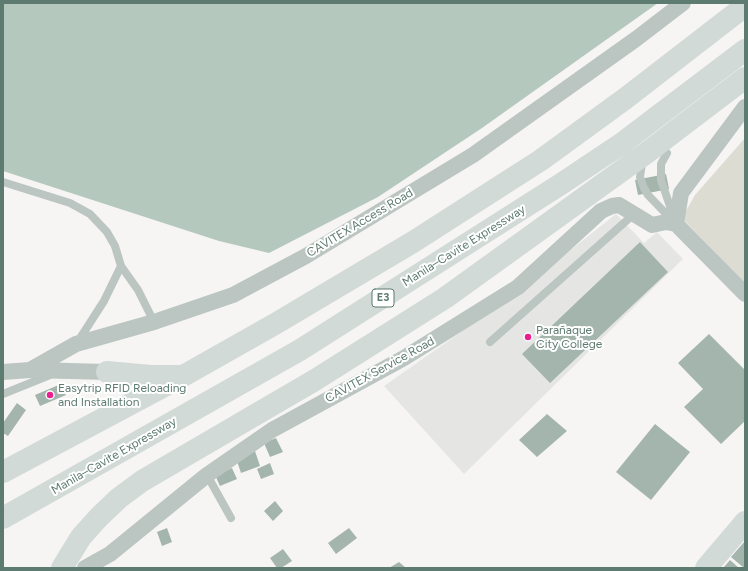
<!DOCTYPE html>
<meta charset="utf-8">
<style>
body{margin:0}
#map{position:relative;width:748px;height:571px;overflow:hidden;background:#f7f5f4;font-family:Figtree,sans-serif}
canvas{display:block}
.frame{position:absolute;inset:0;border:4px solid #5d7b70;pointer-events:none}
</style>
<div id="map">
<canvas width="748" height="571"></canvas>
<div class="frame"></div>
</div>
<script>
const g = document.querySelector('canvas').getContext('2d');
g.lineJoin = 'round';
function fillPath(path, color) { g.fillStyle = color; g.fill(path, 'evenodd'); }
const poly = rows => new Path2D(rows.map(r => 'M' + r).join(''));
function trace(path, color, width, dash) { g.strokeStyle = color; g.lineWidth = width; g.lineCap = dash ? 'butt' : 'round'; g.setLineDash(dash || []); g.stroke(path); }
function write(font, color, halo, rows, align = 'center') {
  g.font = font + ' Figtree,sans-serif'; g.lineWidth = 4; g.setLineDash([]); g.textBaseline = 'middle'; g.strokeStyle = halo; g.fillStyle = color; for (const [text, x, y, turn = 0] of rows) {
    g.save(); g.translate(x, y); g.rotate((+turn || 0) * Math.PI / 180); g.textAlign = isNaN(turn) ? turn : align; if (halo) g.strokeText(text, 0, 0); g.fillText(text, 0, 0); g.restore();
  }
}
fillPath(poly([
 [616,214,644,243,657,232,683,259,464,474,384,386,515,294]
]), '#e5e6e4');
fillPath(poly([
 [745,138,745,284,682,218,695,195]
]), '#dcdcd3');
fillPath(poly([
 [3,3,658,3,482,128,378,197,269,253,219,241,3,171]
]), '#b5c8bd');
fillPath(poly([
 [666,174,669,189,638,195,635,180],
 [640,242,668,272,550,383,522,354],
 [709,334,745,370,745,421,721,444,684,407,703,389,678,363],
 [61,384,66,395,40,406,35,395],
 [17,403,26,410,8,436,3,433,3,423],
 [547,414,567,431,537,457,519,440],
 [655,424,690,452,651,500,616,472],
 [276,438,283,452,270,457,264,443],
 [255,451,260,466,241,473,236,458],
 [270,463,274,474,261,479,257,469],
 [232,468,237,479,220,486,215,475],
 [275,501,283,511,273,521,264,511],
 [167,528,172,542,162,546,157,532],
 [349,528,357,538,336,554,328,543],
 [745,541,745,568,744,568,731,557],
 [283,549,292,561,281,568,277,568,270,558],
 [730,560,739,568,723,568],
 [399,562,406,568,389,568]
]), '#a4b5ae');
trace(poly([
 [667,153,661,164,661,180,674,218],
 [642,163,640,177,644,188,648,195,674,222],
 [3,182,70,203,90,214,107,232,115,246,121,266,104,301,77,343],
 [121,266,138,290,154,322],
 [490,342,634,214],
 [3,394,50,375],
 [207,475,231,518]
]), '#bbc5c2', 8);
trace(poly([
 [676,224,681,193,745,107],
 [676,224,745,294],
 [32,370,107,372],
 [3,372,30,370,76,344,154,322,233,295,306,256,473,155,636,39,683,3],
 [85,568,110,554,207,475,272,430,404,358,518,287,601,211,612,206,619,205,652,225,666,222,676,224]
]), '#bbc5c2', 16);
trace(poly([
 [706,568,745,522]
]), '#d1dad7', 22);
trace(poly([
 [107,372,151,376,179,376],
 [3,472,183,376,275,324,413,242,541,160,626,98,745,6],
 [3,518,300,350,561,184,621,144,745,50],
 [62,568,81,537,99,517,119,498,142,481,315,380,445,298,649,151,745,78]
]), '#d1dad7', 22);
for (const [x, y, r, color] of [
 [528,337,4,"#ec1f90"],
 [50,395,4,"#ec1f90"]
]) { const dot = new Path2D(); dot.arc(x, y, r, 0, 2 * Math.PI); g.fillStyle = color; g.fill(dot); trace(dot, '#fff', 1.5); }
for (const [x, y, w] of [
 [383,298,22]
]) { const box = new Path2D(); box.roundRect(x - w / 2, y - 9, w, 18, 3); g.fillStyle = '#fff'; g.fill(box); trace(box, '#5d7b70', 1); }
write('bold 11px', '#5d7b70', null, [
 ["E3",383,298]
]);
write('12px', '#5d7b70', '#fff', [
 ["CAVITEX Access Road",360,223,-31],
 ["Manila–Cavite Expressway",464,246,-32],
 ["CAVITEX Service Road",380,370,-29],
 ["Manila–Cavite Expressway",114,456,-30]
]);
write('12px', '#5d7b70', '#fff', [
 ["Parañaque",536,330],
 ["City College",536,344],
 ["Easytrip RFID Reloading",58,388],
 ["and Installation",58,402]
], 'left');
</script>
